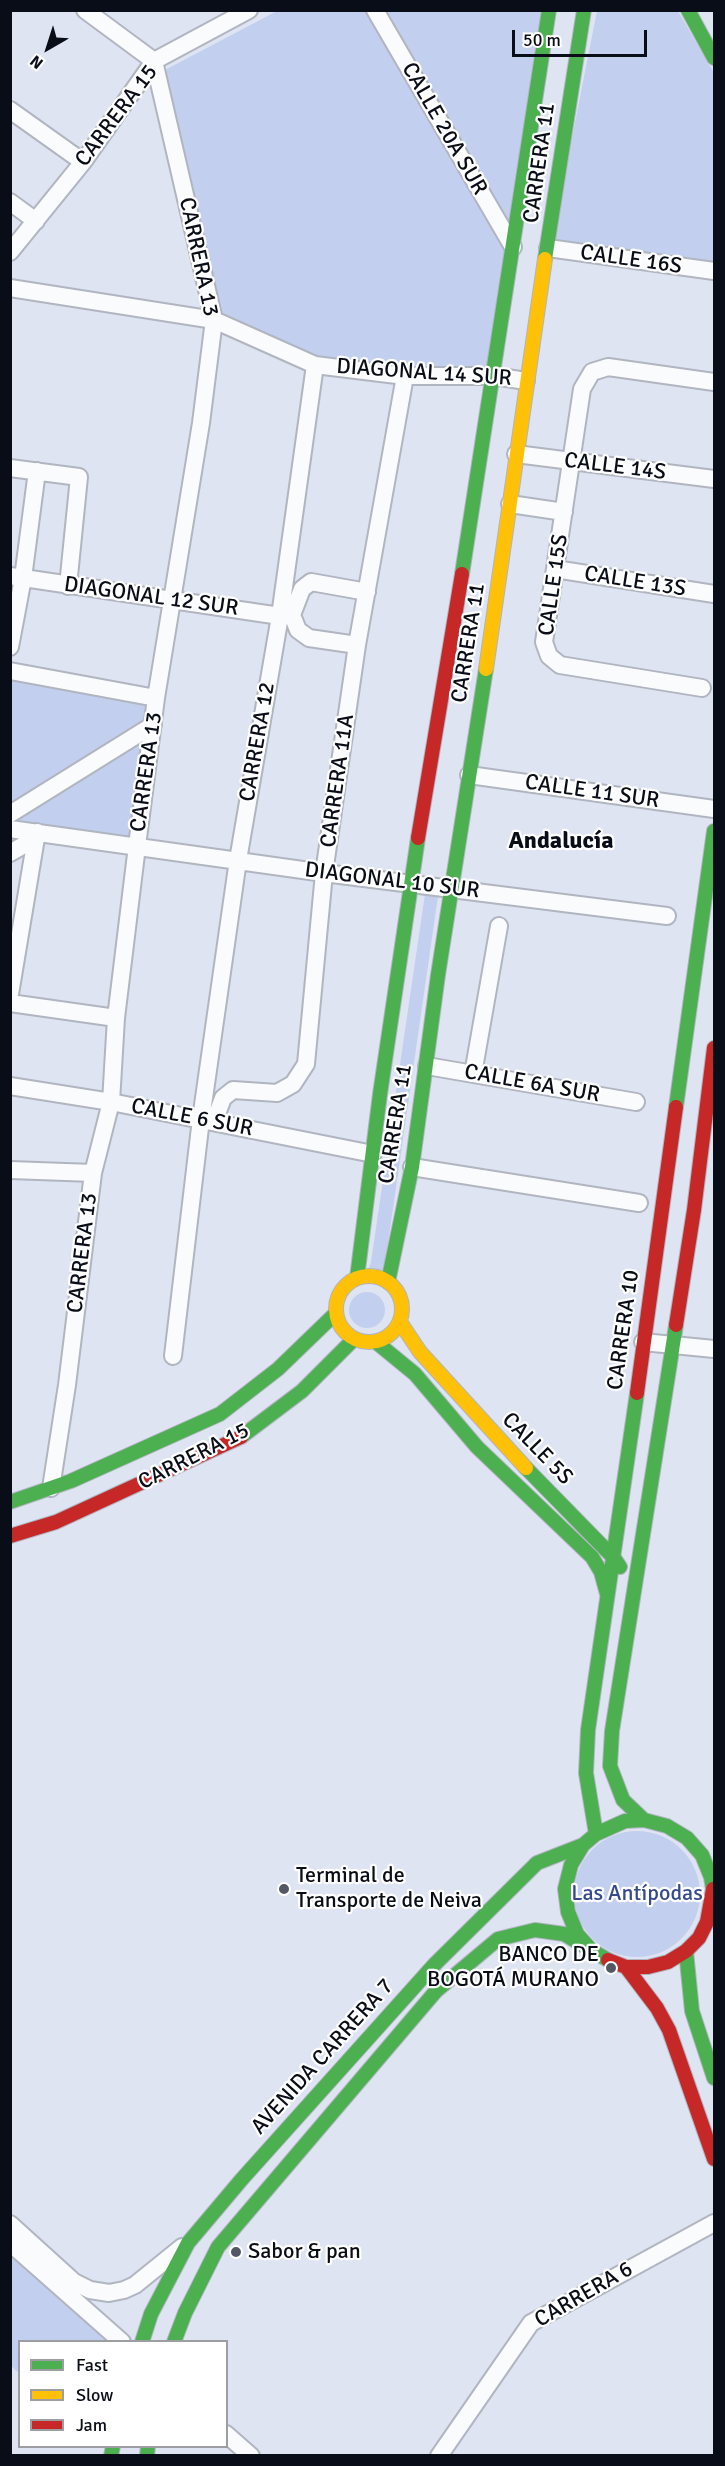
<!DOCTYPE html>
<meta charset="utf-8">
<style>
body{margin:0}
#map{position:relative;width:725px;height:2466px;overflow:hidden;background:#dfe4f2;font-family:Signika,sans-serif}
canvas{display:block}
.frame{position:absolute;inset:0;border:12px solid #090d17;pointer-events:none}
.legend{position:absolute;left:18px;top:2340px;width:210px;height:108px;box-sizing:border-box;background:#fff;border:2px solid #9d9ea2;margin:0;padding:8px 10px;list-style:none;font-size:18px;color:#090d17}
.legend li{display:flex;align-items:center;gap:12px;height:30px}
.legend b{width:30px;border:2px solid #9d9ea2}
.north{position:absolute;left:18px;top:18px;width:60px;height:60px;-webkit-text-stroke:4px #fff;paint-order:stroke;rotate:219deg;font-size:16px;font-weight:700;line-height:24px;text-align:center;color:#090d17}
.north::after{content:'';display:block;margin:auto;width:21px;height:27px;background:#090d17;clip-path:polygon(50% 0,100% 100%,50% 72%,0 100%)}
.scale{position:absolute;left:512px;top:30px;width:135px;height:27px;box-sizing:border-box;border:3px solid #090d17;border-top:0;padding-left:8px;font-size:18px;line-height:21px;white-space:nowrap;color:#090d17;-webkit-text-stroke:4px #fff;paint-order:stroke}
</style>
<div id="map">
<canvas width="725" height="2466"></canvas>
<div class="frame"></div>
<ul class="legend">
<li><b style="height:8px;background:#4caf50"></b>Fast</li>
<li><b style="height:8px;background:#ffc107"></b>Slow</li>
<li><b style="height:8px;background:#c62828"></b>Jam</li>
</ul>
<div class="north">N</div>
<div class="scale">50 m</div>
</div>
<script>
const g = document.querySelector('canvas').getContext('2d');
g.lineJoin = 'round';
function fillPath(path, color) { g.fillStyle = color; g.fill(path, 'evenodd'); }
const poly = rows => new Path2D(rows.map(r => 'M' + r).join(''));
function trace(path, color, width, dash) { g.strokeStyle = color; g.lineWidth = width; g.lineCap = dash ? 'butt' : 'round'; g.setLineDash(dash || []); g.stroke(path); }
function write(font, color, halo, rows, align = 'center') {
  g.font = font + ' Signika,sans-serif'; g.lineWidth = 4.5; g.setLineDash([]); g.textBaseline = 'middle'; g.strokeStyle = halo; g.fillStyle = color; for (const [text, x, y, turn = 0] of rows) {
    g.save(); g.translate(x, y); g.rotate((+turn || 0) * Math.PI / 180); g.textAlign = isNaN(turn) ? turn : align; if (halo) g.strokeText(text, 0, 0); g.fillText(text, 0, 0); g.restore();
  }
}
fillPath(poly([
 [277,11,366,11,506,248,487,370,402,370,317,359,225,325,163,71],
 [380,11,543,11,510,232],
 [597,11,678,11,714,73,714,265,551,244],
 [11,678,148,703,133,840,43,828,11,820],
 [425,894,438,896,384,1271,369,1268,371,1262],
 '349 1310a18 18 0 1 1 36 0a18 18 0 1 1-36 0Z',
 '574 1894a63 63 0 1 1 126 0a63 63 0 1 1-126 0Z',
 [10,2243,122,2341,20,2342,19,2373,11,2366]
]), '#c2cfee');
const street = poly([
 [375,10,513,247],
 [10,110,83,162],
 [10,202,36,221],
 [548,248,714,271],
 [10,252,83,162,154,61,249,10],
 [10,288,214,320,315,365,405,376,494,376,526,381],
 [516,454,714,479],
 [10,468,79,477,68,586],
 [510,504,564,512],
 [555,569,714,594],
 [10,576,280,616,292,615,302,589,311,582,367,592],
 [292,615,298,630,309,638,357,645],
 [10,647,23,578,37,471],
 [10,671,156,698],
 [702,688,560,665,549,656,544,642,582,389,592,372,608,367,714,382],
 [469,775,714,809],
 [10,814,153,725],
 [10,829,324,873,667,916],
 [10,853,36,838],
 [10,994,37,832],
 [10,1003,116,1018],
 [427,1066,636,1102],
 [473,1074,499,926],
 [10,1086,111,1102,373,1154],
 [214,1122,223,1098,233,1090,277,1093,293,1084,306,1064,324,873,357,645,405,376],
 [412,1167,639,1203],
 [10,1170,93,1173],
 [643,1342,714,1349],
 [173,1356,201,1119,238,860,280,616,315,365],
 [51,1488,67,1385,93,1173,111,1102,116,1018,137,846,156,698,201,423,214,320,154,61,85,10],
 [10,2224,74,2282,90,2290,109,2293,124,2290,135,2285,182,2247],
 [10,2243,122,2342],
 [226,2434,251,2456],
 [439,2456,531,2323,714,2223]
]);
const fast = poly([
 [688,10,714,58],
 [545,259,584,10],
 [462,574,549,10],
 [676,1107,714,831],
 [357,1278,380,1094,418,838],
 [388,1282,412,1167,438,975,486,669],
 [376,1342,415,1374,477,1447,592,1557,601,1572,607,1594],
 [241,1437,302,1391,354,1339],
 [526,1468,614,1558,620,1567],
 [10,1502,71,1481,220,1414,278,1369,336,1313],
 [644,1820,623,1800,610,1766,612,1731,676,1325],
 [596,1834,586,1773,588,1730,637,1393],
 [686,1951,692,2011,714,2078],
 [593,1952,577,1934,568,1912,565,1889,571,1865,583,1845,596,1834,625,1821,644,1820,667,1826,687,1838,702,1855,711,1877,713,1889],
 [142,2342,151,2314,188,2243,242,2179,434,1965,537,1863,583,1845],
 [174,2342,185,2313,218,2247,436,1991,498,1939,535,1930,564,1934,608,1960],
 [111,2456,113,2446],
 [147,2456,148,2446]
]);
const slow = poly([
 [486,669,545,259],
 '336 1309a33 33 0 1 1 66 0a33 33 0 1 1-66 0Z',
 [400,1322,420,1352,526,1468]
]);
const jam = poly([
 [418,838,462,574],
 [676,1325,694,1210,714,1048],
 [637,1393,676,1107],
 [10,1536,56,1522,241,1437],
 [608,1960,626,1967,648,1967,668,1962,686,1951,699,1938,707,1922,713,1889],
 [626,1967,657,2008,669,2030,714,2159]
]);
trace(street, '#b0b5c0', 20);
trace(fast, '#b0b5c0', 16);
trace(slow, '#b0b5c0', 16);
trace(jam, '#b0b5c0', 16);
trace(street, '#fafbfd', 16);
trace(fast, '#4caf50', 14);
trace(slow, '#ffc107', 14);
trace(jam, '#c62828', 14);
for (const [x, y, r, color] of [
 [284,1889,6,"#545864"],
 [611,1968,6,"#545864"],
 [236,2252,6,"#545864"]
]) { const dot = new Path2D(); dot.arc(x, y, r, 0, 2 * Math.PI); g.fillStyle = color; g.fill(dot); trace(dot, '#fff', 2); }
write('22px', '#090d17', '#fff', [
 ["CARRERA 15",117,116,-53],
 ["CALLE 20A SUR",444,129,60],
 ["CARRERA 11",540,163,-82],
 ["CARRERA 13",198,257,78],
 ["CALLE 16S",631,260,8],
 ["DIAGONAL 14 SUR",424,373,4],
 ["CALLE 14S",615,467,7],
 ["CALLE 13S",635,582,9],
 ["CALLE 15S",554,585,-82],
 ["DIAGONAL 12 SUR",151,597,8],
 ["CARRERA 11",469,643,-81],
 ["CARRERA 12",258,742,-80],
 ["CARRERA 13",147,772,-82],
 ["CARRERA 11A",338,781,-82],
 ["CALLE 11 SUR",592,792,8],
 ["DIAGONAL 10 SUR",392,881,7],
 ["CALLE 6A SUR",532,1084,10],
 ["CALLE 6 SUR",192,1118,11],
 ["CARRERA 11",396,1124,-81],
 ["CARRERA 13",83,1253,-83],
 ["CARRERA 10",624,1330,-82],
 ["CALLE 5S",537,1449,46],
 ["CARRERA 15",194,1457,-27],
 ["AVENIDA CARRERA 7",323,2057,-48],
 ["CARRERA 6",584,2295,-30]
]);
write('22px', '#090d17', '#fff', [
 ["Terminal de",296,1876],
 ["Transporte de Neiva",296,1901],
 ["BANCO DE",599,1955,"right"],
 ["BOGOTÁ MURANO",599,1980,"right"],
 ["Sabor & pan",248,2252]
], 'left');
write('22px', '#354a8d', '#fff', [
 ["Las Antípodas",637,1894]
]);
write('bold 24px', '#090d17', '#fff', [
 ["Andalucía",561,842]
]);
</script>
